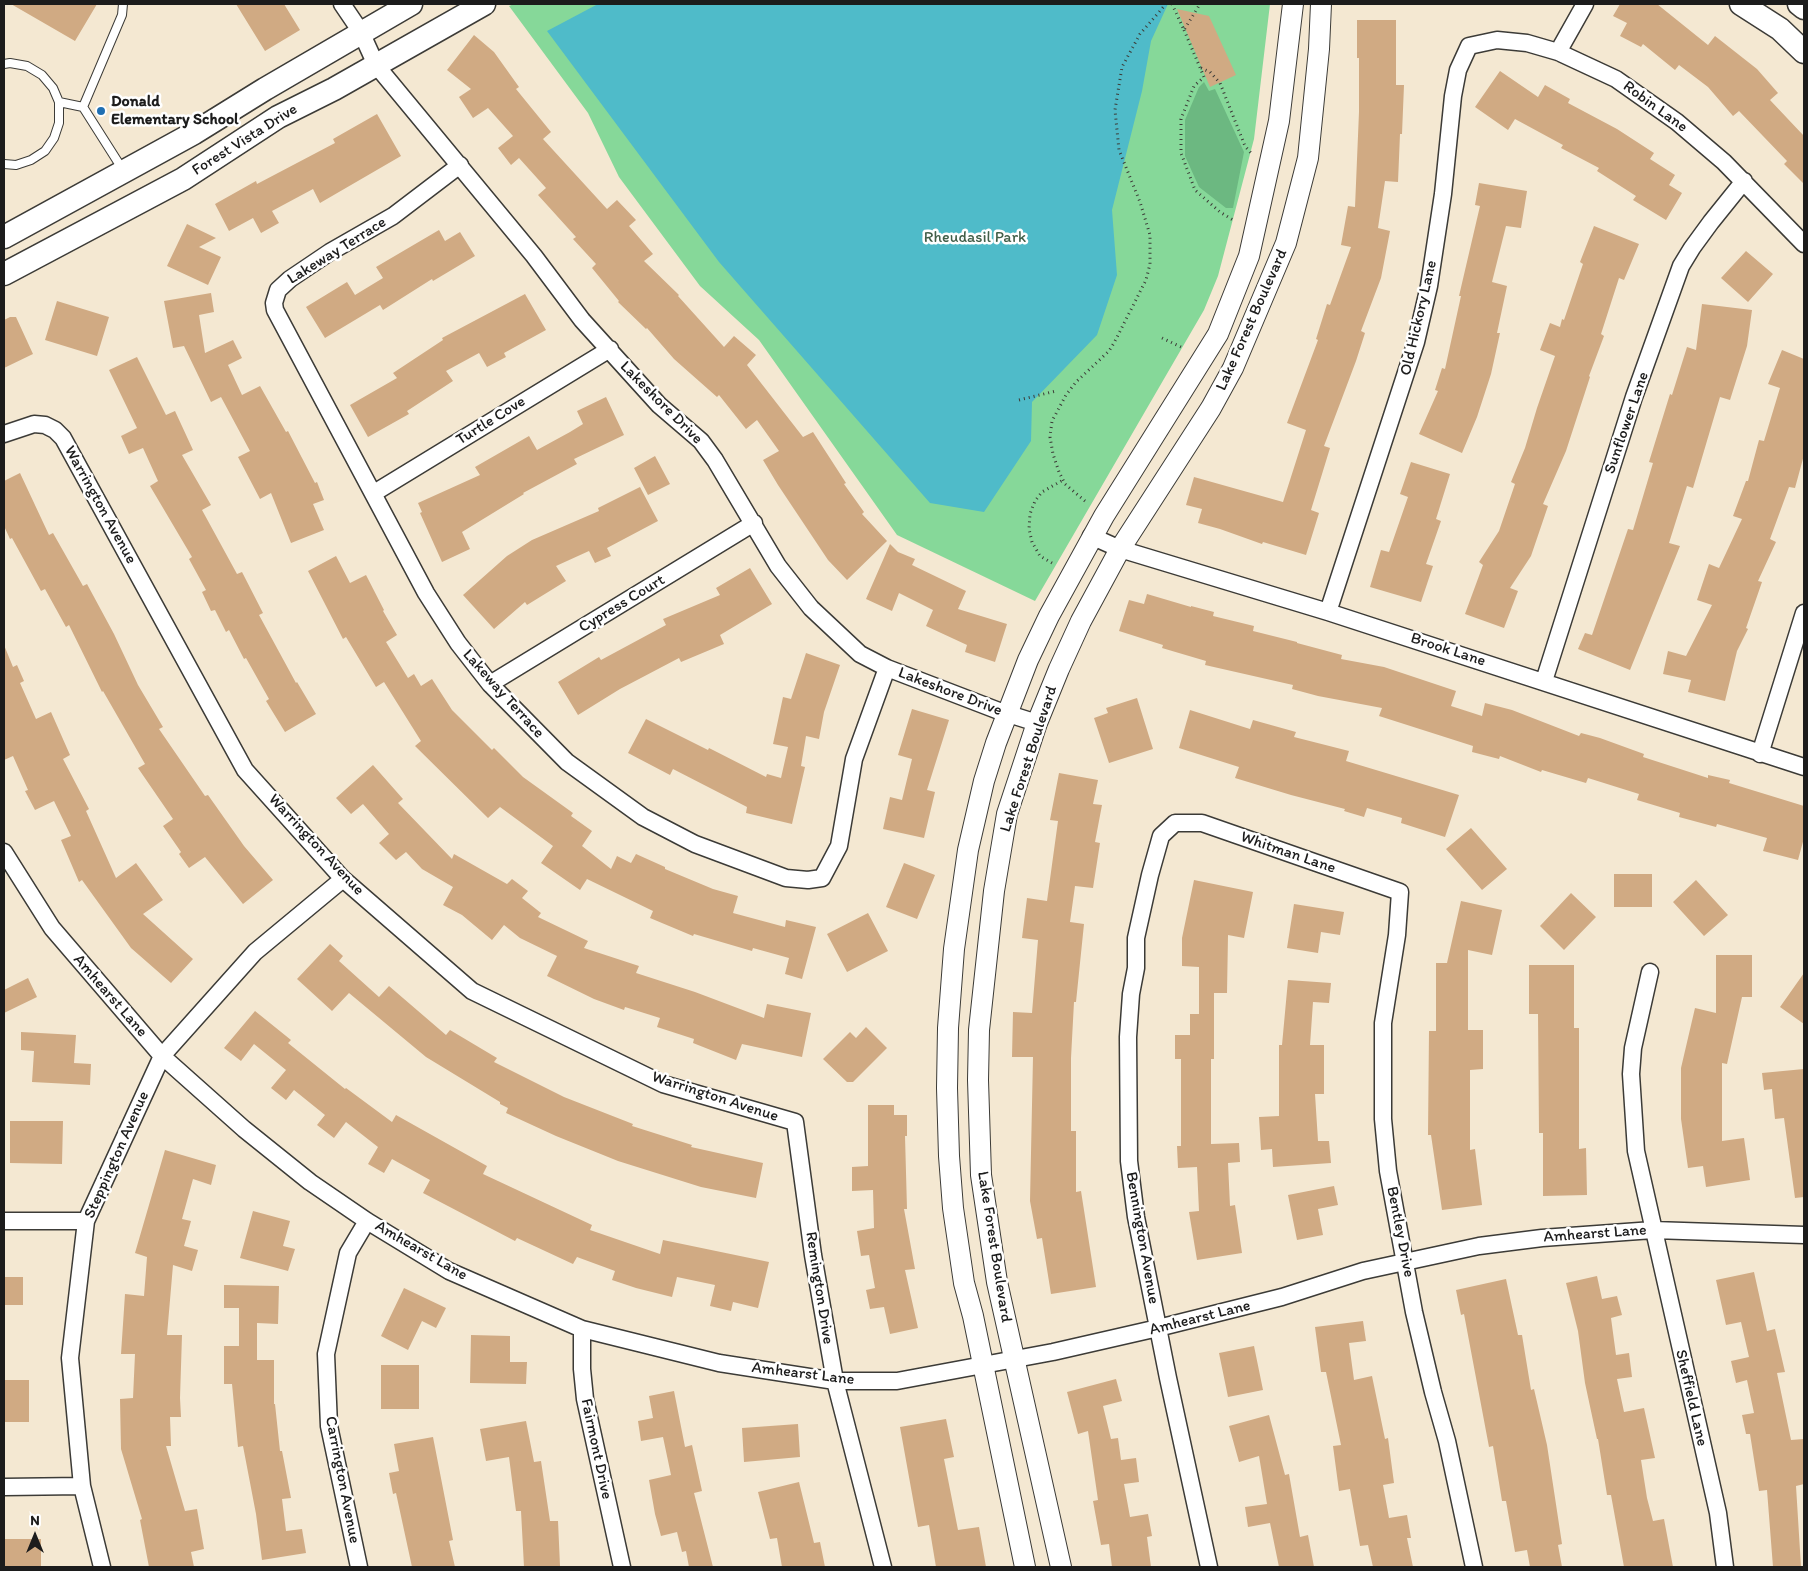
<!DOCTYPE html>
<style>
body{margin:0}
#map{position:relative;width:1808px;height:1571px;overflow:hidden;background:#f4e8d2;font-family:Itim,sans-serif}
canvas{display:block}
.frame{position:absolute;inset:0;border:5px solid #1c1c1c;pointer-events:none}
.north{position:absolute;left:10px;top:1511px;width:50px;height:50px;-webkit-text-stroke:4px #fff;paint-order:stroke;rotate:0deg;font-size:14px;font-weight:700;line-height:20px;text-align:center;color:#1c1c1c}
.north::after{content:'';display:block;margin:auto;width:18px;height:22px;background:#1c1c1c;clip-path:polygon(50% 0,100% 100%,50% 72%,0 100%)}
</style>
<div id="map">
<canvas width="1808" height="1571"></canvas>
<div class="frame"></div>
<div class="north">N</div>
</div>
<script>
const g = document.querySelector('canvas').getContext('2d');
g.lineJoin = 'round';
function fillPath(path, color) { g.fillStyle = color; g.fill(path, 'evenodd'); }
const poly = rows => new Path2D(rows.map(r => 'M' + r).join(''));
function trace(path, color, width, dash) { g.strokeStyle = color; g.lineWidth = width; g.lineCap = dash ? 'butt' : 'round'; g.setLineDash(dash || []); g.stroke(path); }
function write(font, color, halo, rows, align = 'center') {
  g.font = font + ' Itim,sans-serif'; g.lineWidth = 5; g.setLineDash([]); g.textBaseline = 'middle'; g.strokeStyle = halo; g.fillStyle = color; for (const [text, x, y, turn = 0] of rows) {
    g.save(); g.translate(x, y); g.rotate((+turn || 0) * Math.PI / 180); g.textAlign = isNaN(turn) ? turn : align; if (halo) g.strokeText(text, 0, 0); g.fillText(text, 0, 0); g.restore();
  }
}
fillPath(poly([
 [514,4,1270,4,1254,139,1218,276,1204,310,1035,601,897,535,759,340,700,286,619,177,588,113,509,6]
]), '#86d899');
fillPath(poly([
 [1204,82,1209,91,1215,89,1244,152,1233,208,1226,208,1199,187,1185,156,1185,120,1199,87]
]), '#6cb881');
fillPath(poly([
 [598,4,1168,4,1151,41,1142,91,1112,210,1117,275,1097,335,1032,402,1031,441,984,512,930,503,719,262,547,31]
]), '#4fbbc9');
fillPath(poly([
 [11,4,97,4,75,41],
 [236,4,284,4,300,30,265,51],
 [1620,4,1657,4,1708,45,1715,36,1757,69,1778,93,1770,100,1804,136,1804,184,1784,164,1787,161,1739,111,1733,116,1708,87,1679,65,1675,70,1643,44,1641,47,1620,36,1627,23,1613,16],
 [1177,9,1209,16,1236,75,1210,87],
 [1357,20,1396,20,1396,85,1404,85,1402,134,1400,134,1398,182,1385,181,1378,228,1390,231,1381,278,1361,331,1365,333,1356,361,1324,446,1330,448,1311,510,1319,513,1306,555,1263,542,1262,544,1220,529,1198,523,1202,509,1186,505,1194,477,1283,502,1306,430,1287,423,1318,340,1316,339,1327,304,1330,305,1351,247,1341,245,1348,206,1355,207,1359,112,1359,58,1357,58],
 [474,35,494,52,519,87,516,89,551,132,543,139,607,209,617,200,636,220,629,226,653,254,644,261,679,295,678,296,724,347,734,336,756,355,747,365,803,437,813,432,846,483,844,484,864,512,862,514,887,541,847,580,828,560,778,485,763,460,779,451,757,420,746,429,719,395,717,397,674,359,647,328,646,329,618,302,619,301,592,268,596,264,573,239,576,237,538,195,546,188,519,158,511,165,498,148,513,136,488,108,473,118,459,97,471,89,447,70],
 [1500,71,1538,97,1545,85,1570,99,1568,103,1617,129,1654,153,1650,159,1675,175,1669,185,1682,193,1666,220,1633,200,1636,196,1597,171,1599,168,1561,148,1563,145,1515,119,1508,130,1475,107],
 [377,114,401,156,320,203,313,189,272,211,279,223,261,233,253,218,229,231,215,204,256,181,257,184,335,143,333,139],
 [1479,183,1527,191,1521,228,1506,226,1492,282,1507,286,1497,333,1500,333,1491,374,1477,417,1462,453,1419,434,1438,391,1435,390,1442,368,1445,369,1461,296,1459,296,1480,206,1475,205],
 [187,224,216,238,199,247,221,257,208,285,167,266],
 [1594,226,1639,244,1624,280,1619,278,1601,334,1604,336,1589,376,1590,377,1566,451,1543,504,1548,506,1531,556,1510,588,1518,591,1504,628,1465,614,1483,565,1479,562,1499,531,1515,484,1511,482,1525,448,1537,408,1555,356,1540,350,1550,323,1560,327,1562,319,1564,320,1583,264,1580,262],
 [439,230,445,241,460,232,475,256,433,281,432,279,383,310,380,305,325,338,306,307,347,282,355,295,383,278,376,267],
 [1746,251,1773,274,1748,302,1721,278],
 [211,293,214,312,199,315,205,353,233,340,242,358,228,365,242,395,260,386,286,432,288,431,315,483,317,482,324,500,313,504,324,530,291,543,271,493,260,499,238,457,250,451,221,397,211,402,184,346,173,348,164,301],
 [525,294,546,330,504,353,506,357,487,367,479,353,446,371,453,381,407,411,409,414,368,437,350,405,397,378,393,373,443,340,442,338],
 [57,301,109,317,97,356,45,340],
 [1702,304,1752,310,1747,346,1730,400,1720,397,1693,488,1687,486,1669,543,1680,546,1630,670,1578,649,1585,633,1592,635,1628,529,1633,530,1653,463,1649,462,1670,394,1672,395,1687,347,1696,350],
 [10,317,16,317,33,354,4,368,4,320],
 [1782,350,1804,359,1804,455,1795,488,1789,487,1770,539,1776,542,1758,581,1762,582,1746,628,1748,629,1737,651,1725,701,1688,692,1691,680,1663,674,1668,651,1686,656,1712,605,1697,600,1709,564,1719,568,1742,519,1733,516,1746,481,1748,481,1759,440,1764,441,1780,388,1768,384],
 [137,357,166,415,175,411,193,450,182,455,211,505,202,510,237,574,242,572,263,613,259,615,296,683,297,682,316,714,285,732,266,701,269,699,246,658,244,659,229,630,226,632,215,610,211,611,202,592,206,590,189,559,192,557,150,486,158,481,143,448,129,454,121,436,137,428,109,370],
 [606,397,624,435,574,459,577,464,523,493,524,494,462,532,470,549,442,562,420,513,422,512,418,503,480,475,475,467,529,436,537,450,570,432,583,424,577,411],
 [655,456,670,484,648,495,634,468],
 [1411,462,1450,474,1436,519,1441,521,1426,564,1433,566,1421,602,1370,587,1381,550,1389,552,1408,497,1400,494],
 [20,473,49,535,53,533,83,586,87,584,114,634,138,685,163,727,159,729,205,796,208,795,244,846,273,880,243,904,205,857,189,868,179,854,181,852,163,826,173,819,138,768,145,764,103,691,102,692,69,625,66,627,45,589,41,591,12,538,10,539,4,526,4,481],
 [640,487,658,521,607,548,611,556,595,563,589,551,556,566,566,581,527,605,525,602,494,629,463,595,507,556,532,540,599,511,598,508],
 [890,544,898,552,915,559,912,565,966,591,958,609,1007,624,995,662,965,652,967,645,926,626,933,610,899,593,892,611,866,599],
 [336,556,350,583,366,575,384,610,383,611,397,635,386,642,408,678,414,674,421,686,432,679,452,710,492,750,494,748,523,777,573,813,571,816,592,831,582,846,611,869,617,856,631,863,636,854,665,867,665,869,713,889,738,896,733,913,785,927,786,920,816,927,802,979,785,974,789,958,753,948,752,951,694,934,693,936,650,918,653,911,587,879,580,890,541,863,553,846,500,807,488,818,415,746,421,741,384,682,376,687,346,637,343,639,308,571],
 [750,568,772,604,720,635,724,644,681,662,679,658,620,689,578,715,558,682,599,657,601,660,666,625,663,619,720,595,716,588],
 [1147,594,1191,607,1191,606,1214,612,1213,616,1254,626,1253,631,1297,642,1297,643,1342,655,1341,659,1384,667,1456,691,1451,706,1482,716,1485,703,1512,710,1579,736,1581,733,1600,738,1644,754,1643,757,1708,778,1708,775,1730,780,1729,783,1804,806,1804,838,1798,860,1763,851,1767,838,1717,824,1716,827,1679,817,1680,813,1637,800,1639,794,1588,778,1586,783,1542,770,1541,772,1500,756,1499,759,1472,752,1473,746,1379,716,1382,708,1318,696,1292,689,1293,685,1205,665,1206,661,1162,648,1163,645,1119,631,1129,600,1144,604],
 [4,645,13,667,17,665,24,681,20,683,36,719,51,712,70,755,63,759,89,809,86,811,116,878,136,863,163,900,143,914,193,959,171,983,131,948,82,880,79,882,61,840,71,836,54,801,35,810,25,791,28,790,13,756,4,760],
 [806,653,840,665,824,712,819,739,806,736,801,766,805,767,792,824,746,813,747,807,673,769,670,775,628,753,646,719,708,750,709,748,766,777,767,774,781,778,788,747,773,744,783,697,791,699],
 [1137,698,1153,749,1109,763,1094,718,1108,713,1106,708],
 [912,709,949,720,927,790,935,792,924,838,883,829,890,797,902,800,912,759,898,755],
 [1190,710,1250,729,1253,720,1296,732,1294,737,1349,751,1346,761,1459,795,1445,837,1401,823,1402,818,1367,808,1364,817,1344,811,1345,809,1291,795,1235,778,1239,767,1179,748],
 [373,765,403,799,398,803,452,859,454,854,507,884,512,879,528,891,522,898,541,913,538,917,588,941,584,948,639,966,636,973,695,992,764,1018,767,1004,811,1013,802,1057,742,1044,736,1060,693,1043,694,1039,657,1027,660,1018,625,1007,624,1010,594,999,547,976,557,956,520,938,504,925,492,940,462,915,443,905,453,887,422,869,406,852,396,860,379,843,389,834,363,804,351,814,336,798],
 [1059,773,1098,780,1093,804,1102,805,1095,842,1100,843,1093,888,1075,886,1070,922,1084,924,1076,1002,1074,1002,1071,1058,1071,1131,1076,1131,1076,1192,1081,1191,1096,1287,1051,1294,1042,1238,1037,1239,1030,1201,1033,1057,1012,1057,1013,1012,1032,1013,1038,940,1022,938,1027,898,1047,901,1058,821,1050,820],
 [1471,828,1507,869,1482,890,1446,849],
 [904,863,935,875,917,919,886,907],
 [1614,874,1652,874,1652,907,1614,907],
 [1194,880,1253,892,1244,938,1228,935,1227,993,1214,993,1214,1059,1211,1059,1211,1144,1239,1143,1240,1162,1228,1163,1230,1206,1235,1205,1242,1253,1197,1260,1189,1212,1199,1211,1197,1167,1178,1168,1177,1146,1181,1146,1181,1059,1175,1059,1175,1035,1190,1035,1190,1014,1199,1014,1199,967,1182,966,1182,938],
 [1696,880,1728,915,1704,936,1673,902],
 [1571,893,1596,917,1564,950,1540,926],
 [1461,901,1502,910,1492,955,1468,950,1468,1030,1483,1030,1483,1069,1470,1070,1470,1150,1475,1149,1482,1205,1442,1210,1431,1135,1428,1135,1429,1031,1436,1031,1436,963,1447,963],
 [1294,904,1344,912,1340,935,1321,932,1318,953,1287,948],
 [868,913,888,951,847,972,827,934],
 [330,944,343,956,339,961,379,997,389,986,446,1035,450,1030,497,1058,494,1062,564,1097,633,1124,632,1126,692,1145,691,1147,763,1163,756,1198,701,1187,618,1161,556,1136,506,1113,508,1108,500,1104,500,1102,426,1057,349,993,332,1011,297,979],
 [1716,955,1752,955,1752,997,1742,997,1727,1064,1722,1063,1722,1141,1744,1138,1750,1180,1706,1187,1703,1166,1688,1168,1681,1119,1681,1068,1695,1008,1716,1013],
 [1529,965,1574,965,1574,1028,1579,1028,1579,1149,1586,1148,1587,1195,1543,1196,1543,1133,1539,1133,1538,1014,1529,1014],
 [1804,973,1804,1024,1780,1007],
 [28,978,37,997,4,1013,4,990],
 [1288,980,1331,983,1329,1003,1313,1002,1310,1045,1324,1045,1324,1094,1315,1094,1318,1141,1329,1141,1331,1163,1273,1167,1272,1149,1261,1150,1259,1117,1279,1116,1279,1045,1282,1045],
 [255,1011,291,1040,288,1043,345,1089,346,1088,392,1122,396,1115,487,1166,483,1174,592,1225,590,1230,660,1254,663,1240,769,1262,758,1308,733,1302,731,1311,710,1306,715,1285,677,1277,672,1297,636,1288,612,1280,615,1271,577,1257,573,1264,517,1238,515,1241,423,1193,430,1180,392,1159,384,1173,368,1164,378,1147,346,1122,334,1138,317,1125,325,1115,294,1090,286,1100,271,1088,286,1070,254,1044,241,1061,224,1048],
 [866,1027,887,1048,853,1082,847,1082,823,1059,850,1032,856,1038],
 [21,1032,76,1035,74,1063,91,1064,90,1085,32,1082,34,1051,21,1050],
 [1804,1069,1804,1197,1795,1198,1784,1118,1775,1119,1772,1089,1764,1090,1762,1073],
 [868,1105,894,1105,894,1115,907,1115,907,1136,905,1136,907,1209,904,1209,915,1269,905,1270,918,1328,890,1334,884,1307,870,1309,866,1290,875,1288,869,1255,861,1256,857,1231,874,1228,873,1190,852,1191,852,1167,868,1166],
 [10,1121,63,1121,62,1164,10,1163],
 [165,1150,216,1165,211,1185,193,1179,182,1219,191,1221,184,1246,198,1250,192,1271,173,1265,167,1335,182,1335,180,1398,181,1417,170,1417,171,1446,166,1446,185,1511,197,1509,204,1549,191,1552,194,1567,149,1567,140,1520,142,1519,121,1449,120,1399,133,1398,135,1354,121,1354,125,1294,144,1296,147,1257,135,1253],
 [1334,1186,1338,1205,1318,1209,1323,1235,1297,1240,1288,1195],
 [253,1211,290,1221,283,1246,295,1249,288,1271,240,1258],
 [1754,1272,1767,1331,1775,1329,1785,1372,1777,1373,1791,1440,1804,1439,1804,1484,1796,1486,1801,1567,1773,1567,1767,1490,1759,1491,1750,1434,1746,1434,1742,1415,1754,1413,1747,1380,1736,1383,1731,1361,1749,1357,1741,1322,1726,1325,1716,1280],
 [1597,1276,1602,1299,1617,1296,1622,1315,1611,1318,1616,1355,1629,1353,1632,1377,1617,1379,1624,1412,1644,1408,1655,1458,1641,1460,1647,1498,1653,1521,1664,1519,1673,1567,1624,1567,1611,1495,1607,1495,1598,1439,1597,1439,1585,1383,1578,1331,1566,1283],
 [4,1277,23,1277,23,1305,4,1305],
 [1506,1279,1518,1335,1522,1335,1531,1390,1534,1389,1547,1445,1562,1544,1558,1545,1562,1567,1530,1567,1527,1550,1515,1552,1506,1501,1502,1501,1493,1446,1489,1447,1464,1314,1461,1315,1456,1290],
 [224,1285,279,1286,278,1324,257,1323,257,1360,274,1360,274,1404,275,1404,280,1451,282,1451,291,1498,282,1499,286,1531,302,1529,306,1553,262,1560,256,1514,243,1446,238,1447,232,1384,224,1384,224,1346,239,1346,239,1308,224,1308],
 [404,1288,446,1308,436,1328,422,1321,408,1350,381,1336],
 [1363,1321,1366,1341,1349,1343,1354,1380,1372,1376,1385,1439,1388,1438,1394,1483,1383,1485,1389,1518,1407,1515,1411,1538,1407,1538,1413,1567,1373,1567,1368,1545,1360,1546,1350,1489,1339,1491,1333,1446,1341,1445,1326,1372,1321,1372,1315,1327],
 [471,1335,510,1336,510,1362,527,1362,526,1384,470,1383],
 [1254,1346,1263,1390,1228,1397,1219,1353],
 [381,1365,419,1365,419,1409,381,1409],
 [1116,1379,1122,1401,1103,1406,1111,1439,1118,1438,1121,1460,1136,1458,1139,1482,1124,1484,1130,1517,1148,1514,1152,1536,1147,1537,1151,1567,1112,1567,1109,1544,1101,1545,1093,1501,1098,1500,1088,1431,1078,1434,1067,1392],
 [4,1380,29,1380,29,1422,4,1422],
 [674,1391,685,1447,692,1445,702,1491,694,1493,713,1567,689,1567,686,1551,682,1552,677,1532,661,1536,655,1514,649,1480,671,1475,663,1437,641,1441,638,1421,653,1418,649,1396],
 [1269,1415,1285,1475,1289,1474,1300,1537,1308,1535,1314,1567,1279,1567,1270,1523,1248,1527,1245,1507,1267,1504,1259,1456,1239,1462,1229,1426],
 [946,1419,954,1457,944,1459,958,1530,979,1527,986,1567,936,1567,929,1525,918,1527,900,1427],
 [526,1421,534,1462,541,1461,550,1521,558,1521,560,1566,524,1567,521,1511,516,1511,509,1457,486,1461,480,1429],
 [798,1424,800,1457,744,1462,742,1428],
 [433,1437,453,1540,449,1541,455,1567,412,1567,396,1493,393,1494,389,1473,399,1471,394,1444],
 [799,1482,814,1543,820,1542,825,1567,782,1567,777,1538,770,1539,758,1492],
 [4,1539,41,1539,41,1567,4,1567]
]), '#d0aa83');
const service = poly([
 [4,64,10,63,27,66,42,75,53,88,59,102,59,123,54,138,45,151,31,160,16,165,4,164],
 [59,102,83,107,123,170],
 [83,107,122,15,123,4]
]);
const minor = poly([
 [342,4,361,32,376,65,534,256,582,320,659,405,701,441,715,460,778,566,811,608,860,654,887,668,999,711,1037,723],
 [1558,52,1585,4],
 [460,165,393,216,330,252,290,279,278,290,274,303,275,310,426,593,458,643,490,684,567,762,643,817,695,844,786,878,808,880,822,878,839,846,854,759,887,668],
 [4,434,34,424,45,425,55,430,63,438,245,770,343,879,472,991,663,1084,795,1122,813,1255,835,1381,883,1567],
 [374,493,610,349],
 [1091,536,1120,549,1328,612,1804,767],
 [1328,612,1416,342,1429,286,1443,194,1453,96,1458,70,1469,46,1497,40,1527,43,1558,52,1616,79,1677,122,1724,162,1804,244],
 [1544,681,1634,397,1681,266,1692,248,1711,222,1744,181],
 [490,684,754,523],
 [1760,754,1804,613],
 [4,852,52,928,162,1056,244,1129,310,1182,367,1221,449,1271,582,1329,719,1363,835,1381,897,1381,1053,1352,1158,1328,1282,1297,1363,1271,1479,1246,1542,1238,1653,1230,1804,1235],
 [1650,972,1633,1048,1631,1074,1636,1151,1718,1513,1725,1567],
 [4,1221,86,1221],
 [582,1329,582,1369,585,1399,622,1567],
 [4,1487,82,1486],
 [102,1567,82,1486,70,1358,86,1221,162,1056,255,952,343,879],
 [359,1567,329,1426,326,1354,348,1253,367,1221],
 [1209,1567,1168,1378,1136,1217,1129,1161,1128,1037,1131,994,1136,968,1136,938,1150,875,1161,836,1175,823,1202,823,1400,892,1397,935,1383,1023,1383,1119,1388,1171,1414,1312,1433,1392,1447,1441,1474,1567]
]);
const tertiary = poly([
 [1025,1567,973,1316,964,1283,953,1208,949,1156,947,1088,948,1028,954,949,968,850,984,781,996,743,1028,660,1049,616,1104,516,1218,334,1249,256,1279,121,1293,4],
 [1061,1567,997,1282,981,1175,978,1080,979,1030,994,891,1007,814,1037,723,1059,669,1081,621,1120,549,1211,408,1233,368,1286,243,1308,158,1319,49,1321,4]
]);
const secondary = poly([
 [1741,4,1780,29,1804,52],
 [1799,4,1804,8],
 [4,237,194,133,265,89,411,4],
 [4,274,183,179,278,117,334,89,484,4]
]);
trace(service, '#3c3b37', 10);
trace(minor, '#3c3b37', 19);
trace(tertiary, '#3c3b37', 22);
trace(secondary, '#3c3b37', 25);
trace(poly([
 [1172,4,1184,30,1200,4],
 [1184,30,1204,77,1194,86,1181,119,1181,153,1195,190,1220,212,1233,220],
 [1201,68,1210,72,1220,83,1245,146,1251,153],
 [1162,338,1181,347],
 [1019,400,1056,391],
 [1085,501,1065,484,1059,472,1053,454,1050,437,1052,421,1066,395,1076,382,1109,351,1114,343,1146,280,1150,264,1150,235,1140,202,1119,150,1115,110,1122,67,1140,34,1166,4],
 [1052,563,1040,556,1032,542,1029,529,1030,514,1035,501,1042,492,1063,480]
]), '#3c3b37', 3, [1, 4]);
trace(service, '#fff', 8);
trace(minor, '#fff', 16);
trace(tertiary, '#fff', 20);
trace(secondary, '#fff', 22);
for (const [x, y, r, color] of [
 [101,111,5,"#1f6fb2"]
]) { const dot = new Path2D(); dot.arc(x, y, r, 0, 2 * Math.PI); g.fillStyle = color; g.fill(dot); trace(dot, '#fff', 2); }
write('bold 16px', '#1c1c1c', '#fff', [
 ["Donald",111,102],
 ["Elementary School",111,120]
], 'left');
write('16px', '#1c1c1c', '#fff', [
 ["Robin Lane",1655,107,36],
 ["Forest Vista Drive",245,140,-32],
 ["Lakeway Terrace",337,251,-32],
 ["Old Hickory Lane",1419,318,-77],
 ["Lake Forest Boulevard",1252,320,-66],
 ["Lakeshore Drive",661,403,45],
 ["Turtle Cove",491,421,-32],
 ["Sunflower Lane",1627,423,-71],
 ["Warrington Avenue",100,505,61],
 ["Cypress Court",622,604,-31],
 ["Brook Lane",1448,650,18],
 ["Lakeshore Drive",950,692,21],
 ["Lakeway Terrace",503,694,48],
 ["Lake Forest Boulevard",1029,759,-72],
 ["Warrington Avenue",316,845,47],
 ["Whitman Lane",1288,853,19],
 ["Amhearst Lane",110,996,49],
 ["Warrington Avenue",715,1097,18],
 ["Steppington Avenue",117,1155,-66],
 ["Bentley Drive",1400,1232,79],
 ["Amhearst Lane",1595,1234,-4],
 ["Bennington Avenue",1142,1238,80],
 ["Lake Forest Boulevard",994,1247,81],
 ["Amhearst Lane",421,1251,30],
 ["Remington Drive",819,1288,81],
 ["Amhearst Lane",1200,1318,-14],
 ["Amhearst Lane",803,1374,7],
 ["Sheffield Lane",1691,1398,77],
 ["Fairmont Drive",596,1449,78],
 ["Carrington Avenue",342,1480,79]
]);
write('16px', '#415e48', '#fff', [
 ["Rheudasil Park",975,238]
]);
</script>
